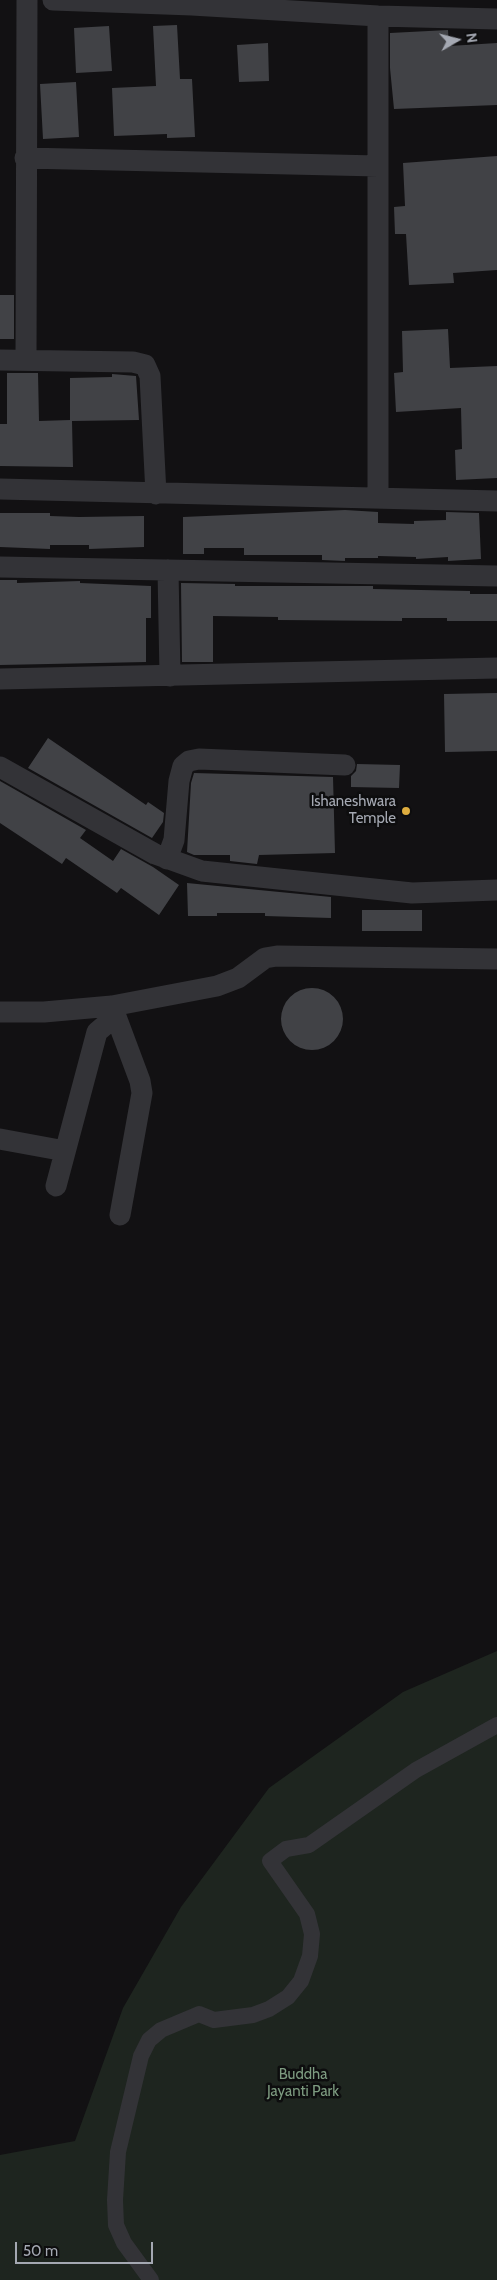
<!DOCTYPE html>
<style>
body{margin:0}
#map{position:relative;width:497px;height:2280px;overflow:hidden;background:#121113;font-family:Cabin,sans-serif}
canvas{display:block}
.north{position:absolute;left:432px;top:15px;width:50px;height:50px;-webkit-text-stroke:4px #0d0d0e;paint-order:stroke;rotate:82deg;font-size:14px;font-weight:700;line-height:20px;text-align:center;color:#a4a8b2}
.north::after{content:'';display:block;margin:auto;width:18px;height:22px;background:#a4a8b2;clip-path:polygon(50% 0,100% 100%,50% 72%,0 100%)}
.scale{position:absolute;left:15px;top:2242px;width:138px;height:22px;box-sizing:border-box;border:2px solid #a4a8b2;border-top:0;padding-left:6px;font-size:15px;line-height:18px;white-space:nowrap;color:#a4a8b2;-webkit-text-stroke:4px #0d0d0e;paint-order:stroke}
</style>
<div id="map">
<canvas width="497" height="2280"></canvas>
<div class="north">N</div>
<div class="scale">50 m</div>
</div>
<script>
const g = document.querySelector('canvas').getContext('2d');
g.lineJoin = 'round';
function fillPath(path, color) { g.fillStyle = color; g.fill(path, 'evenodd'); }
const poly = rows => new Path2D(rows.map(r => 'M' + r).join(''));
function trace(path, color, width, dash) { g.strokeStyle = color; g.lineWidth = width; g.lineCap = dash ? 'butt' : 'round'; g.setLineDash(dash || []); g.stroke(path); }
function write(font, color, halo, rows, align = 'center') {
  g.font = font + ' Cabin,sans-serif'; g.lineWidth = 5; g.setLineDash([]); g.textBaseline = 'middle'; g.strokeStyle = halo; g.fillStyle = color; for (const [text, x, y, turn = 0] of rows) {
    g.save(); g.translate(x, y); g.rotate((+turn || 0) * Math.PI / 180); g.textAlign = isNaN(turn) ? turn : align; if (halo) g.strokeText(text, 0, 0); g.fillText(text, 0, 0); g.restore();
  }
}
fillPath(poly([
 [497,1651,497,2280,0,2280,0,2155,75,2141,123,2008,181,1907,269,1788,403,1692]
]), '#1e251f');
fillPath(poly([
 [177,25,180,79,192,79,195,137,167,138,167,134,114,136,112,88,156,86,153,26],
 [109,26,112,71,76,73,74,28],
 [448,30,449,46,497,43,497,105,394,109,390,68,390,33],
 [268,43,269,81,239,82,237,45],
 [76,82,79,137,43,139,40,84],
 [497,156,497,270,453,273,454,283,409,285,406,234,395,234,394,207,405,206,403,163],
 [0,295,14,295,14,339,0,339],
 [448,329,450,368,497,366,497,478,456,480,455,450,462,449,461,408,396,412,394,373,403,372,402,331],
 [7,373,38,373,39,421,70,420,70,378,112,377,112,374,136,376,139,420,72,421,73,467,0,466,0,424,7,424],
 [345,510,378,512,378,523,414,524,414,521,446,520,446,512,479,513,481,559,448,561,448,557,416,559,416,557,378,556,378,558,345,558,345,561,322,560,322,555,244,555,244,548,204,548,204,554,183,554,183,517],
 [0,513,50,513,50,516,79,517,144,516,144,547,89,549,89,545,50,545,50,549,0,547],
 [0,580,17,580,17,583,80,581,80,583,151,586,151,618,146,618,146,662,0,665],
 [181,583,235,584,235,586,373,586,373,589,470,591,470,594,497,594,497,621,447,621,447,618,402,618,402,621,278,620,278,617,213,616,213,662,182,662],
 [497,693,497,751,445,752,444,694],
 [48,738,146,805,148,802,164,813,163,822,152,838,28,768],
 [357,764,400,765,399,788,351,787,351,776,356,771],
 [194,773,333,777,335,853,259,855,257,864,230,861,230,855,194,855,187,852,191,783],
 [0,781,86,830,80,838,113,861,121,849,153,867,179,885,159,915,121,888,117,893,66,858,62,864,0,823],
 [187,883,331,897,331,918,265,916,265,913,217,913,217,916,188,916],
 [362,910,422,910,422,931,362,931],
 '281 1019a31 31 0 1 1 62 0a31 31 0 1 1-62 0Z'
]), '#414246');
trace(poly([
 [151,2280,124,2243,116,2225,115,2200,118,2152,141,2056,149,2040,161,2030,199,2014,214,2020,253,2015,269,2009,288,1997,301,1981,310,1956,312,1934,307,1914,270,1861,286,1849,309,1845,416,1770,497,1725]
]), '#333337', 16);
trace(poly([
 [53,0,192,5,378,16,497,19],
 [378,16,378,497],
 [25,158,378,166],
 [0,360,133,362,145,365,150,376,156,494],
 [26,360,27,0],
 [0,489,497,501],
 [0,567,497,576],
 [168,570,170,676],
 [0,679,497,668],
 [0,767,155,854,202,871,412,893,497,890],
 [167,859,174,840,179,781,183,766,189,761,199,759,345,765],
 [112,1006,140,1081,142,1093,120,1215],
 [0,1012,44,1012,112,1006,217,986,238,978,265,958,277,956,497,959],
 [0,1139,65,1151],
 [56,1186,97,1032,116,1016]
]), '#333337', 21);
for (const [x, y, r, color] of [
 [406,811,5,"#dead3f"]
]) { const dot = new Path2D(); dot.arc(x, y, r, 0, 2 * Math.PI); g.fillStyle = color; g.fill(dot); trace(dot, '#0d0d0e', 2); }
write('15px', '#a4a8b2', '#0d0d0e', [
 ["Ishaneshwara",396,802],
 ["Temple",396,819]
], 'right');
write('15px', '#7d9b80', '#0d0d0e', [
 ["Buddha",303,2075],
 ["Jayanti Park",303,2092]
]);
</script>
